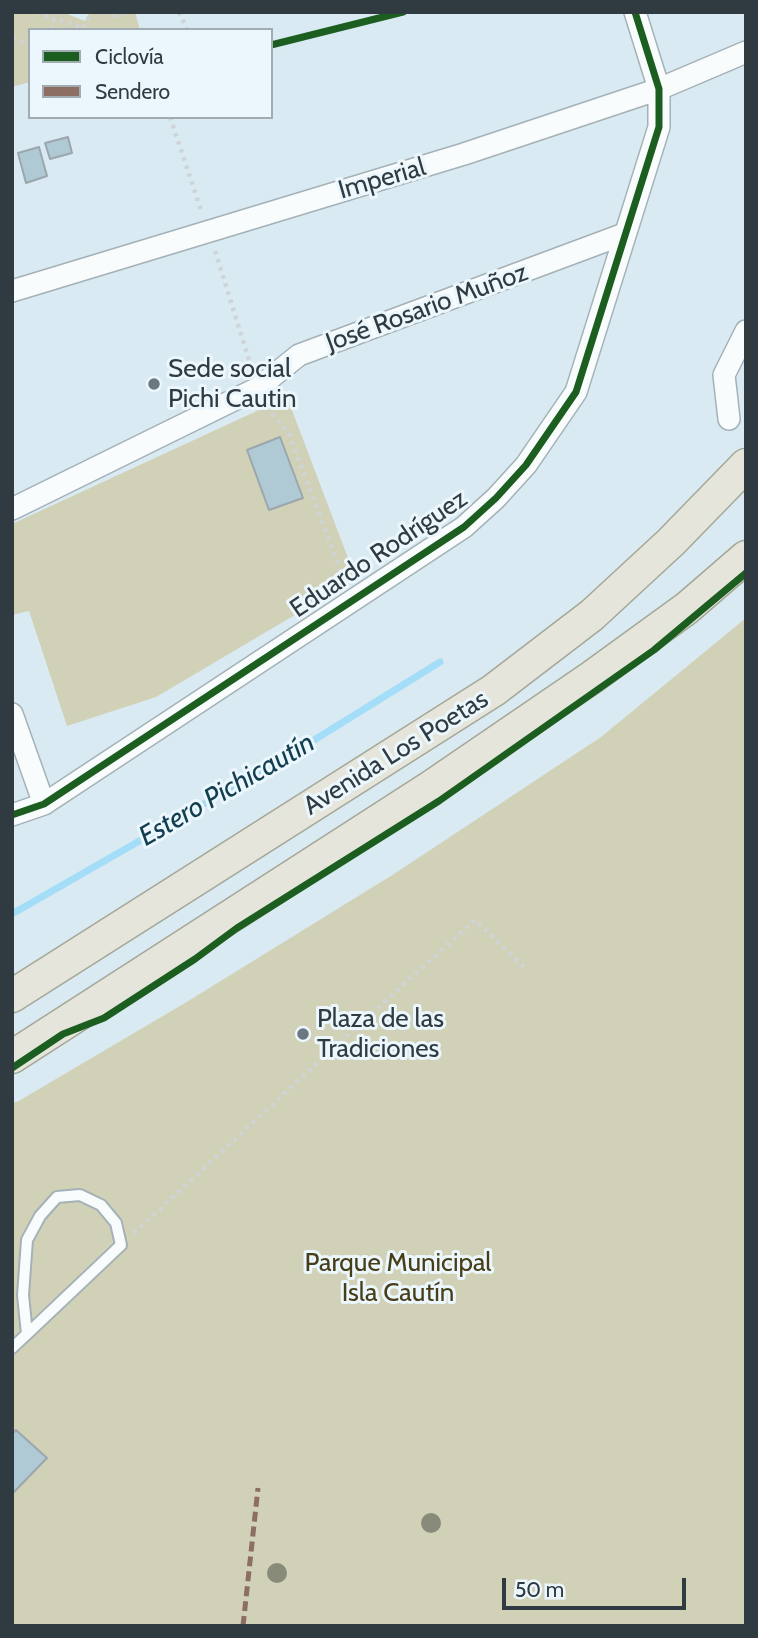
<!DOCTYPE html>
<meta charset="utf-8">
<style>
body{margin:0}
#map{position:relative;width:758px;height:1638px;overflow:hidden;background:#daeaf2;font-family:Cabin,sans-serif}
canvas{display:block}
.frame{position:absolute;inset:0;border:14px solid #2f3b41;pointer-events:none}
.legend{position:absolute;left:28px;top:28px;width:245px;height:91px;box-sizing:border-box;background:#ebf7fd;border:2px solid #a0acb2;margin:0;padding:9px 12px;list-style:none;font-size:21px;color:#2f3b41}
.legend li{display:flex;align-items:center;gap:14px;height:35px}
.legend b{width:35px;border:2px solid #a0acb2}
.scale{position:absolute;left:502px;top:1578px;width:184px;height:32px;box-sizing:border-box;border:4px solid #2f3b41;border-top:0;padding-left:9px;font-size:21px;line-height:24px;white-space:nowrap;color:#2f3b41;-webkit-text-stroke:5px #ebf7fd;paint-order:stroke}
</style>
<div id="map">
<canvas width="758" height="1638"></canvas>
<div class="frame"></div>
<ul class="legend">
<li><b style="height:9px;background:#1b5e20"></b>Ciclovía</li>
<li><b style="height:9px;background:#8d6e63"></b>Sendero</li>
</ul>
<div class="scale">50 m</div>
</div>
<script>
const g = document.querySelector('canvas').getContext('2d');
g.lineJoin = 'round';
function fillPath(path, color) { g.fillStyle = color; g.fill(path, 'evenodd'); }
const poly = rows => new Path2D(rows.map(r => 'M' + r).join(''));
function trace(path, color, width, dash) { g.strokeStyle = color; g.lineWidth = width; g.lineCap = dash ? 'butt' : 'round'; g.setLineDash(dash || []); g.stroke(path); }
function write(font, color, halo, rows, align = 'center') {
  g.font = font + ' Cabin,sans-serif'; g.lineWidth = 6; g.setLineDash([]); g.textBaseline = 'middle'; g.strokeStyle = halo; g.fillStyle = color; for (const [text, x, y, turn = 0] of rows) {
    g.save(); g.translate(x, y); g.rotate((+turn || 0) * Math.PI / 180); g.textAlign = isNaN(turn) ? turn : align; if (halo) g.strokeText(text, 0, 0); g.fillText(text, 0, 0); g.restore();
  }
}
fillPath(poly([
 [12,12,62,12,85,21,90,12,135,12,140,30,30,30,30,82,12,87],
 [287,397,356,579,156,697,67,726,29,611,12,615,12,524],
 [746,618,746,1626,12,1626,12,1102,17,1102,185,1003,394,874,601,737]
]), '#d1d1b8');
trace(poly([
 [12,914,298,750,440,662]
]), '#a3ddf8', 7);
const building = poly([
 [68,137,72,153,50,159,45,143,68,137],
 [39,147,47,176,26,183,18,153,39,147],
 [280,437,303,498,269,510,247,450,280,437],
 [16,1430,47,1458,12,1494,12,1434,16,1430]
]);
fillPath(building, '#afc9d5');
trace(building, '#9ba7ad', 2);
const service = poly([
 [12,1348,27,1334,121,1245,116,1223,101,1205,80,1195,57,1197,40,1216,27,1240,23,1295,27,1334]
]);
const minor = poly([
 [12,291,464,154,659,89,746,52],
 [729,419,724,375,746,331],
 [12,509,258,388,299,355,624,234],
 [12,714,44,804],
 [12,815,44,804,464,527,496,498,526,465,576,392,659,127,659,89,635,12]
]);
const primary = poly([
 [12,996,494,690,592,615,671,542,746,465],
 [12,1057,431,787,592,677,687,608,746,557]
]);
trace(service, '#a4b1b7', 14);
trace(minor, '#a4b1b7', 24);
trace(primary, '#a4a797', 35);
trace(poly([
 [37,12,54,19],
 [105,12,116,16,126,12],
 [179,12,187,30],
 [52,30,54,19,84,28,91,12],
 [12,39,30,44],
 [170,117,202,213],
 [215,251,251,366],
 [267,407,289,434,344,580],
 [134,1233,343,1039,475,920,524,967]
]), '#cfd4d6', 4.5, [3.5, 5]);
trace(service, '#f9fcfd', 10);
trace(minor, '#f9fcfd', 21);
trace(primary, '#e5e5db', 32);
trace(poly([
 [243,1626,258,1488]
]), '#8d6e63', 5, [10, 5]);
trace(poly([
 [271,45,403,12],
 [12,815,44,804,464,527,496,498,526,465,576,392,659,127,659,89,635,12],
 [12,1068,63,1034,104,1018,195,959,237,928,439,801,654,650,746,573]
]), '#1b5e20', 7);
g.fillStyle = '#898b7a';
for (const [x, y] of [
 [431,1523],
 [277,1573]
]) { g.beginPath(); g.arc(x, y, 10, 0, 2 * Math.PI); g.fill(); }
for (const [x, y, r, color] of [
 [154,384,7,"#6b787f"],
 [303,1034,7,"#6b787f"]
]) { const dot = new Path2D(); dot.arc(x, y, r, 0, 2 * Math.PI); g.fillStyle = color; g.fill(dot); trace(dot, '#ebf7fd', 2.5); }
write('26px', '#2f3b41', '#ebf7fd', [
 ["Imperial",382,179,-16],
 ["José Rosario Muñoz",427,308,-20],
 ["Eduardo Rodríguez",379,554,-34],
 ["Avenida Los Poetas",396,753,-32]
]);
write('26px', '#2f3b41', '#ebf7fd', [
 ["Sede social",168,369],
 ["Pichi Cautin",168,399],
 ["Plaza de las",317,1019],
 ["Tradiciones",317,1049]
], 'left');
write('26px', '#473d17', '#ebf7fd', [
 ["Parque Municipal",398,1263],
 ["Isla Cautín",398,1293]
]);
write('italic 28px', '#123e50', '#ebf7fd', [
 ["Estero Pichicautín",227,790,-30]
]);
</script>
